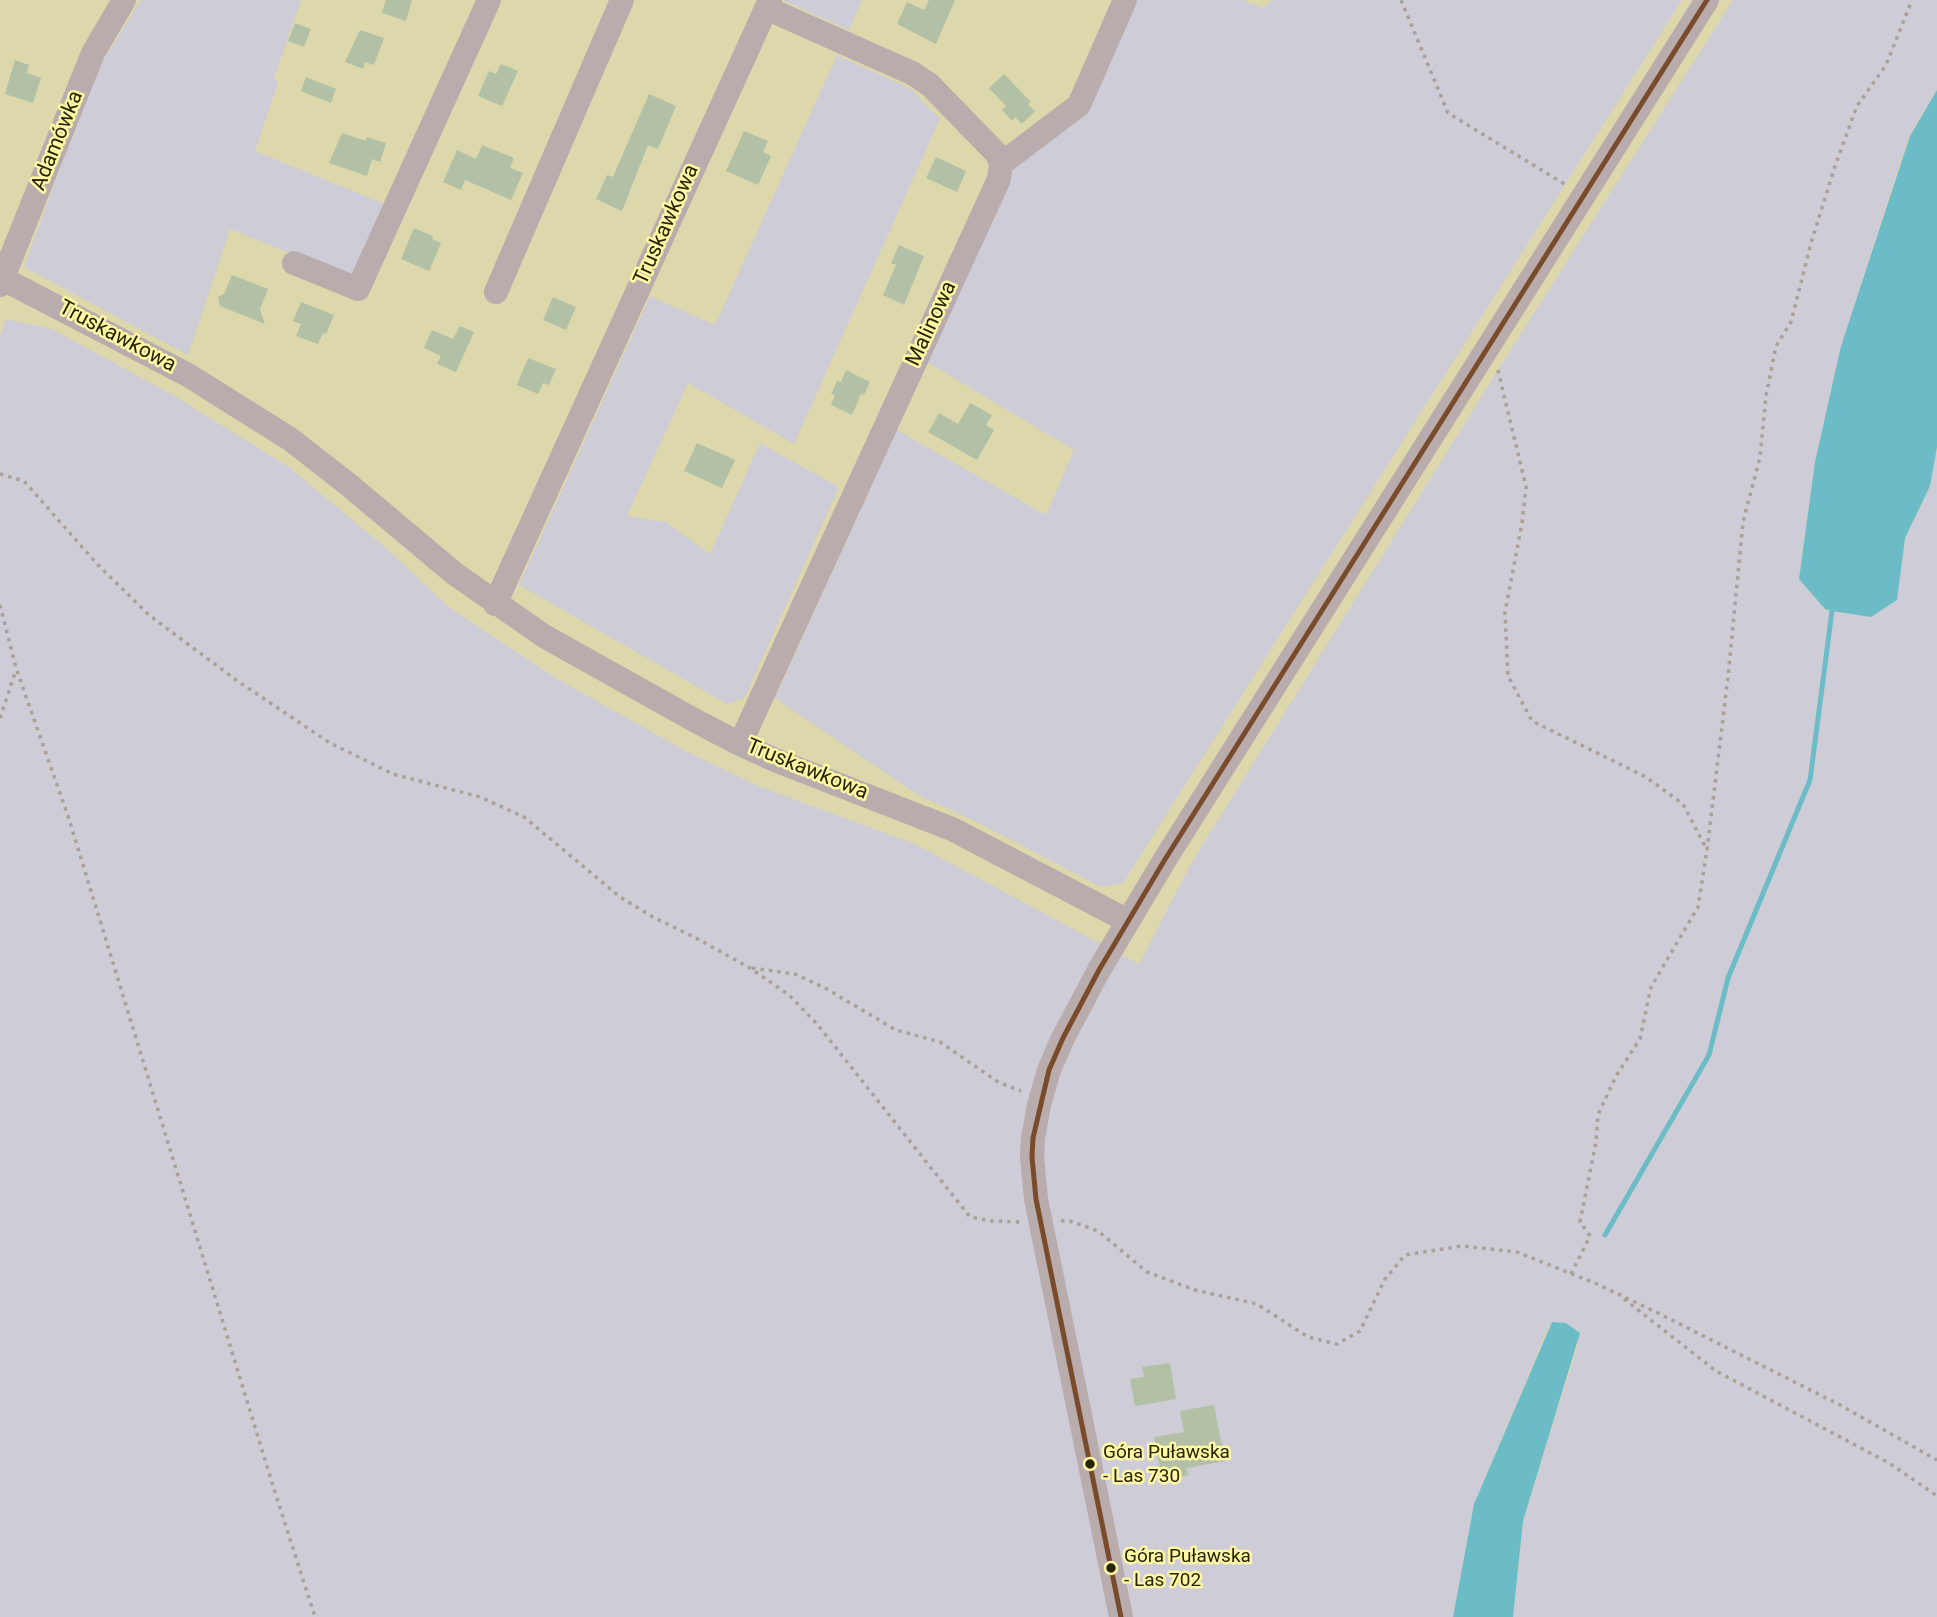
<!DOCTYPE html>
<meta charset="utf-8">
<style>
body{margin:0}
canvas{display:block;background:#ddd8ab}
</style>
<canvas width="1937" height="1617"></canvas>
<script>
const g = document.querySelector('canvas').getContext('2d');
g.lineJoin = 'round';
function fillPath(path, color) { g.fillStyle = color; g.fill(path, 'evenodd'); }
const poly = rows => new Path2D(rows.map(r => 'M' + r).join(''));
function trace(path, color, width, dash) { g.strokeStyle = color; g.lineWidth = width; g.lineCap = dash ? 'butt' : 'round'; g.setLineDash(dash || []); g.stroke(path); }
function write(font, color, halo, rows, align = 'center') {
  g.font = font + ' Roboto,sans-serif'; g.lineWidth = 5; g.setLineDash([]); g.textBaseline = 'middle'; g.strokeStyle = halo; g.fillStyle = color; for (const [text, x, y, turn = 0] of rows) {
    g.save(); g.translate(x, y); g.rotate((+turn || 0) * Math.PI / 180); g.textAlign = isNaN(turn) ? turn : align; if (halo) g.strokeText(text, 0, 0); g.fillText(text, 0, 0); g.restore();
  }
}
fillPath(poly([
 [141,0,301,0,274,78,278,82,255,151,387,205,354,279,230,229,188,355,24,267,94,75],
 [782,0,862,0,849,30],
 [1134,0,1244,0,1263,8,1272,0,1682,0,1123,883,1101,887,981,824,918,795,775,698,897,430,1046,515,1074,450,927,362,1018,160,1087,108],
 [1733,0,1937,0,1937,90,1909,136,1841,346,1815,462,1799,579,1825,609,1832,611,1871,617,1896,600,1905,538,1930,486,1937,447,1937,1617,1513,1617,1523,1521,1578,1344,1552,1322,1547,1331,1474,1504,1453,1617,0,1617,0,335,6,319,52,329,173,395,289,467,385,547,449,607,556,678,684,750,756,785,915,844,1139,964,1193,860,1506,357],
 [837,55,911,89,940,119,794,444,688,383,627,516,666,522,710,554,760,443,839,487,745,697,727,704,519,585,650,296,715,325]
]), '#ceccd6');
fillPath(poly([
 [1937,90,1937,447,1930,486,1905,538,1897,600,1871,617,1832,611,1825,609,1799,579,1815,462,1841,346,1910,136],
 [1552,1322,1566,1323,1580,1333,1523,1521,1513,1617,1453,1617,1474,1504]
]), '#6cbcc8');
trace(poly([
 [1605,1235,1709,1055,1728,978,1810,780,1832,611]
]), '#6cbcc8', 5);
fillPath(poly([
 [386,0,412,0,406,21,382,13],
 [929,0,955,0,936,44,897,24,907,2,924,10],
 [295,23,311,29,304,47,288,41],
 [360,30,384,38,374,65,365,62,363,69,345,62],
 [15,60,29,65,27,73,41,78,33,103,5,94],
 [501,64,518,71,502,106,478,96,489,71,496,74],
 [1004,74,1031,102,1028,104,1035,111,1022,124,1015,117,1012,121,1002,110,1006,106,989,88],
 [306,77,336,89,331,103,301,91],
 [649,94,676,106,658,149,648,145,622,211,596,199,607,175,613,177],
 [744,131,768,141,763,152,771,156,758,185,726,171],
 [342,133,366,141,367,137,386,143,380,162,372,159,367,176,329,163],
 [482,145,514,158,510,168,523,173,511,200,465,180,461,190,443,182,457,150,476,159],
 [936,157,966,171,957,192,926,178],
 [414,228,433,236,432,239,441,243,429,271,401,259],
 [899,245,924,256,904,305,883,295,896,265,891,263],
 [232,275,268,289,260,309,265,324,220,306,218,297,224,294],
 [553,297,576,307,566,330,543,320],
 [301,302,334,315,326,334,323,333,318,344,296,336,301,324,293,321],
 [460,326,474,332,456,372,437,364,441,356,424,348,432,330,453,339],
 [528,358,556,369,549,385,543,383,538,394,517,385],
 [846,370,870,382,864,395,861,394,852,415,831,405,835,395,831,394,837,381,841,382],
 [970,403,992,415,986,425,994,430,977,460,928,432,939,413,958,424],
 [697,443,735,460,722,488,684,471],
 [1170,1363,1176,1399,1135,1406,1130,1379,1144,1377,1142,1367],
 [1214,1405,1225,1461,1187,1468,1188,1475,1162,1480,1154,1437,1184,1432,1180,1411]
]), '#b2c0a5');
trace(poly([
 [1401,0,1448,113,1566,185],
 [1498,370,1526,487,1522,523,1505,612,1508,676,1532,721,1646,777,1683,804,1707,850],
 [0,474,24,481,97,564,149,615,236,680,330,743,393,774,480,797,524,817,620,897,653,917,696,938,750,968,789,995,817,1024,970,1217,992,1221,1022,1222],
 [0,605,16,668,69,819,273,1486,315,1617],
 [0,718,16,670],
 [752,968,795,974,825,988,896,1030,940,1042,998,1082,1021,1091],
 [1061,1221,1067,1220,1098,1231,1147,1272,1195,1290,1257,1304,1308,1337,1337,1344,1360,1331,1385,1279,1405,1255,1462,1246,1517,1252,1597,1284,1658,1313,1840,1405,1937,1460],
 [1571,1274,1590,1236,1580,1222,1596,1142,1598,1115,1616,1076,1640,1039,1651,987,1698,907,1707,850,1728,677,1743,522,1760,457,1766,396,1776,346,1791,322,1811,243,1835,166,1857,106,1886,65,1912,0],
 [1624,1299,1716,1371,1889,1463,1937,1496]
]), '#a9a097', 3.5, [3.5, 5]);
trace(poly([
 [1001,164,1079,105,1125,0],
 [294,263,358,289,489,0],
 [3,279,188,375,290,439,349,485,455,574,544,636,694,720,740,744,775,760,952,829,1128,921],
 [0,285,93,53,124,0],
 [496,292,622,0],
 [495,604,770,0],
 [740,744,999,179,1001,164,997,154,930,85,912,73,766,8],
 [1121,1617,1036,1199,1032,1157,1033,1138,1039,1105,1049,1070,1063,1038,1099,970,1164,861,1707,0]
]), '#b9acad', 24);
trace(poly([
 [1121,1617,1036,1199,1032,1157,1033,1138,1049,1070,1063,1038,1099,970,1164,861,1707,0]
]), '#7a4b2a', 5);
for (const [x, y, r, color] of [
 [1090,1464,6,"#282502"],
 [1111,1568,6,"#282502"]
]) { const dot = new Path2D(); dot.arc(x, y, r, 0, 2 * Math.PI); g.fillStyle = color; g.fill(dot); trace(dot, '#fef7a4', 2.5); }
write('19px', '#282502', '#fef7a4', [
 ["Góra Puławska",1103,1453],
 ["- Las 730",1103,1477],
 ["Góra Puławska",1124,1557],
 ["- Las 702",1124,1581]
], 'left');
write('21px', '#282502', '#fef7a4', [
 ["Adamówka",58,141,-68],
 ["Truskawkowa",667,225,-66],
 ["Malinowa",932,324,-65],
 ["Truskawkowa",117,337,28],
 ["Truskawkowa",807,770,22]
]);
</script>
